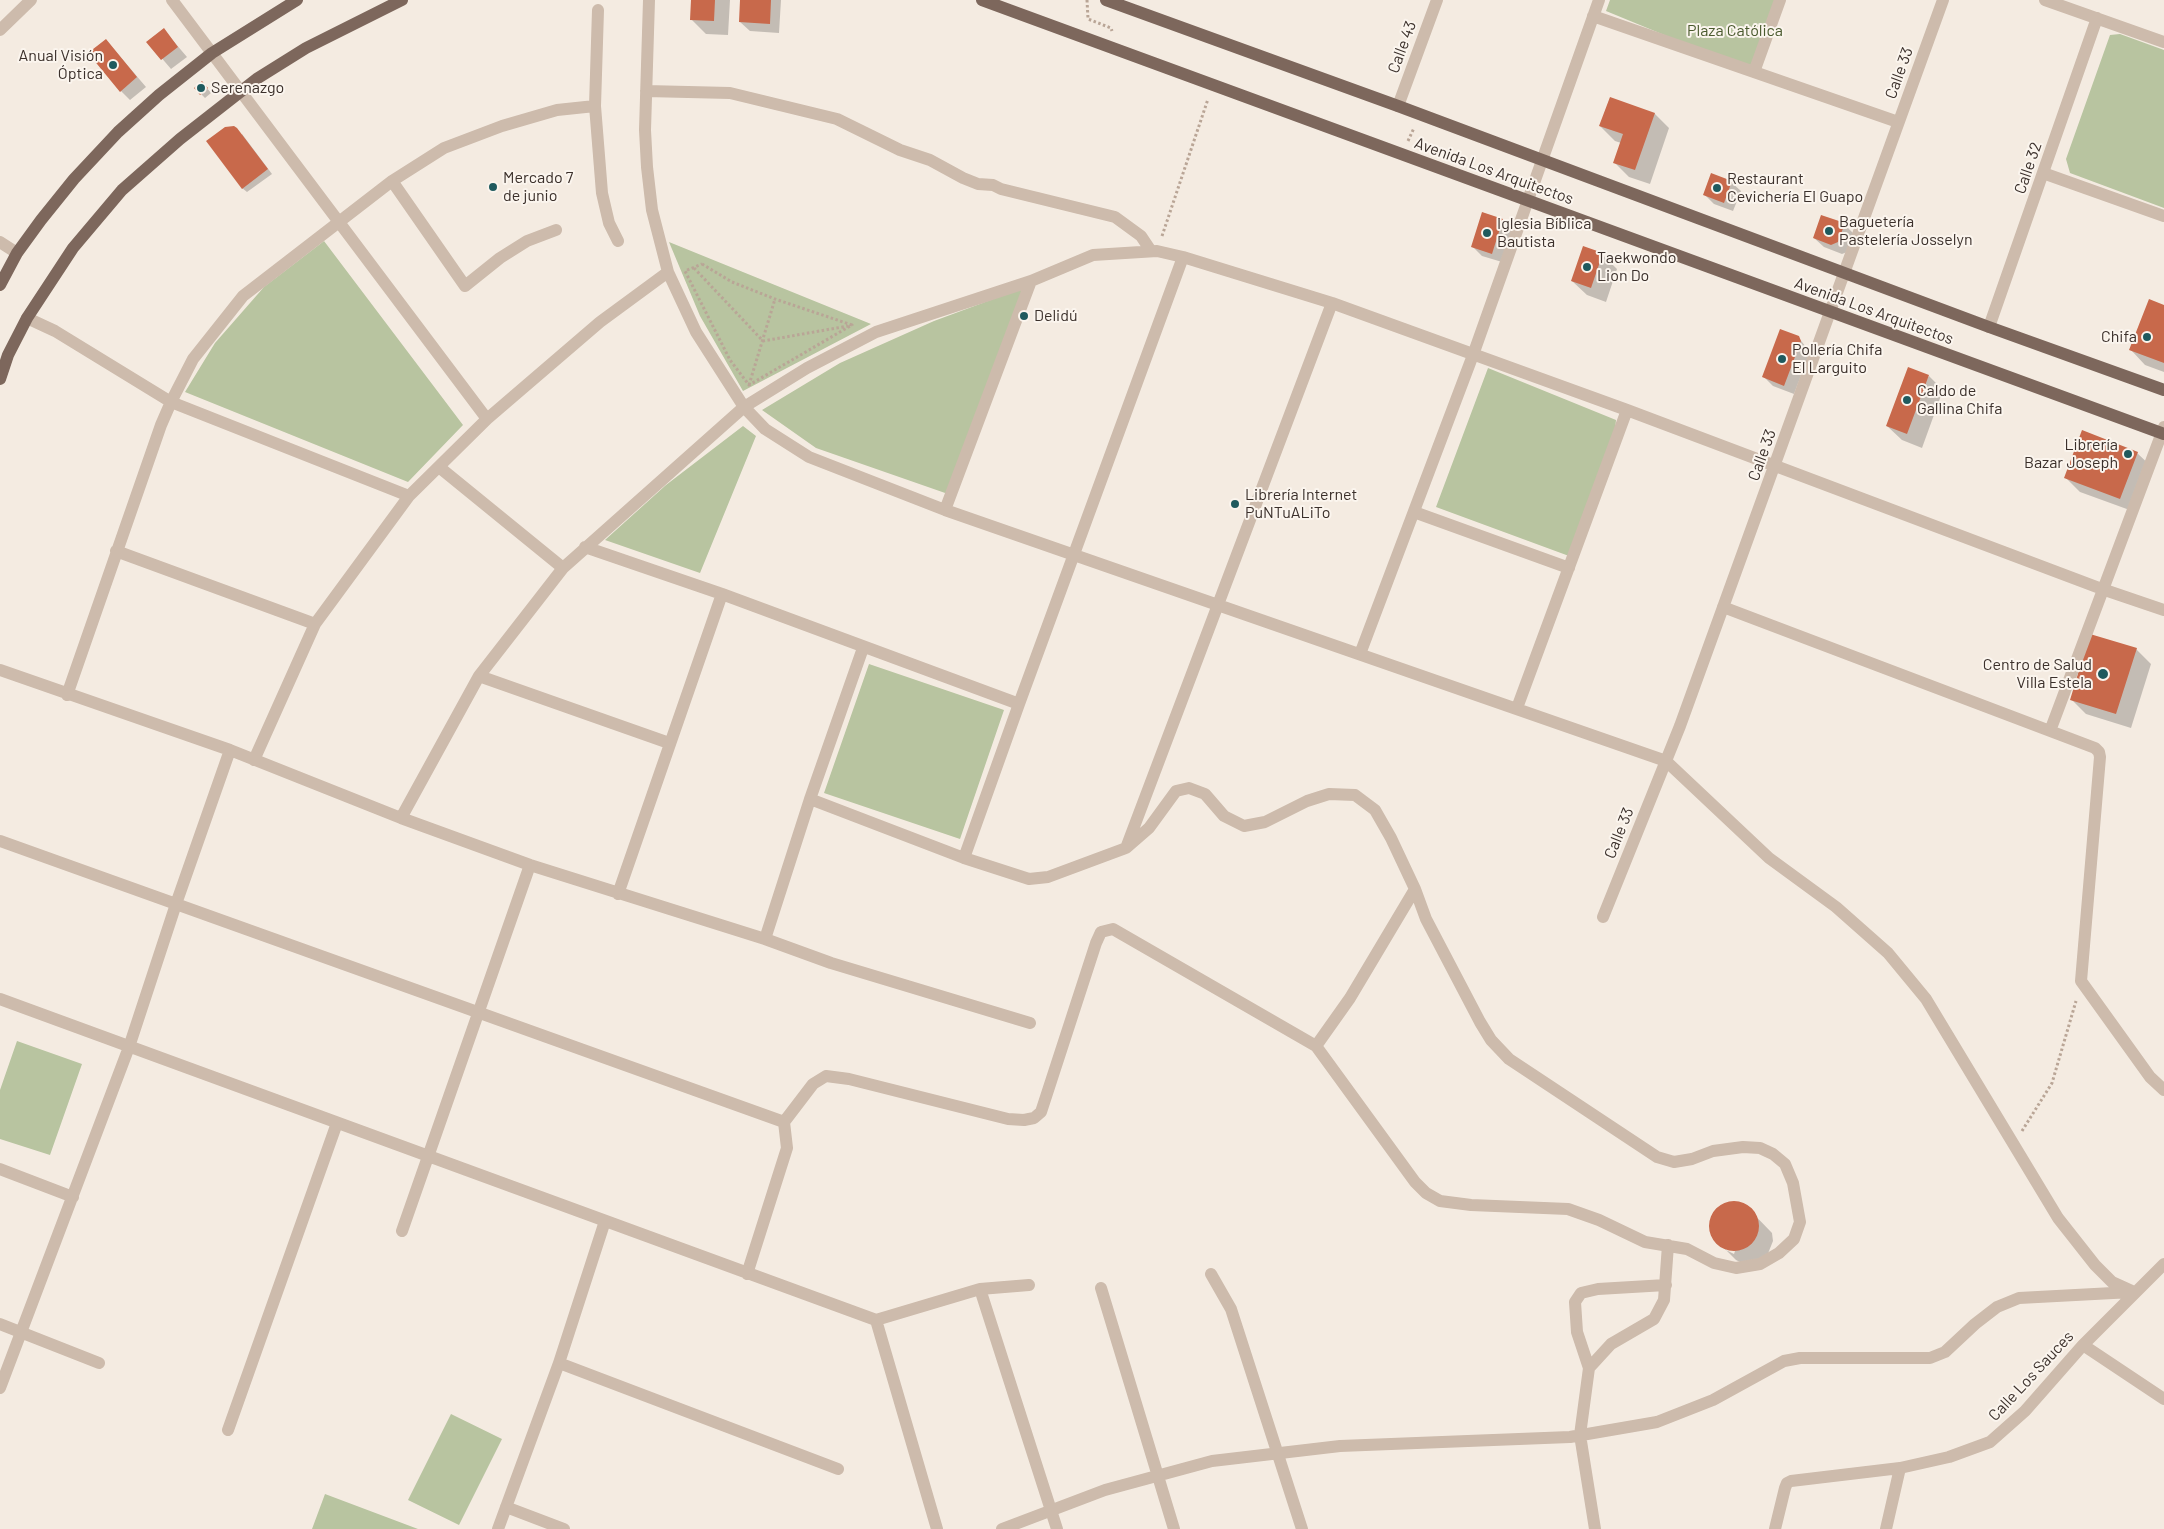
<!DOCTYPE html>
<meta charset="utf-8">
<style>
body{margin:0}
canvas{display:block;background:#f4ebe1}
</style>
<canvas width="2164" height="1529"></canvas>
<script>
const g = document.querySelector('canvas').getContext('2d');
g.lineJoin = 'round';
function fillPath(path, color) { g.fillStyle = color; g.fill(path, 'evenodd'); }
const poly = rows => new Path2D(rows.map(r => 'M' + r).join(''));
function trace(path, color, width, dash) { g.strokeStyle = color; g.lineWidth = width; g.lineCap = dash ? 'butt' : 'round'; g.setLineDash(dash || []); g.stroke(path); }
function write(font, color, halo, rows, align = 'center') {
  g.font = font + ' Barlow,sans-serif'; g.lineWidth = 4; g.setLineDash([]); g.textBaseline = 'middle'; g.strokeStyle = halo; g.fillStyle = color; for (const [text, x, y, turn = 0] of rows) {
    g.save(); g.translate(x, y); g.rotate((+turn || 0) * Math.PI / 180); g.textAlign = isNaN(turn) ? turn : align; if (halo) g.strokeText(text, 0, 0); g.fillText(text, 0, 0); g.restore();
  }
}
fillPath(poly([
 [1610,0,1780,0,1754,72,1606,11],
 [2120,34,2164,50,2164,208,2070,173,2066,159,2110,35],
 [324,241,463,425,408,482,185,392,215,343,264,287],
 [669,242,871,324,743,391,700,316],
 [1023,288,948,494,816,448,762,410,840,363,934,321],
 [1488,368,1616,420,1615,431,1569,556,1436,507],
 [743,426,756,436,700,573,605,540,666,485],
 [869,664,1004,710,960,839,824,793],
 [17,1041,82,1064,50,1155,0,1139,0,1090],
 [451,1414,502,1439,459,1525,408,1500],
 [325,1494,418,1529,312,1529]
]), '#b8c4a0');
fillPath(poly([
 [692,0,730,0,728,35,706,34,691,19],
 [741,0,781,0,779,33,750,31,740,22],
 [164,30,187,57,171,69,148,42],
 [106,40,146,87,130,100,121,91],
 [206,87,211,93,205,98,201,94],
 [1610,98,1655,114,1669,128,1650,184,1629,177,1614,162,1621,143,1615,141,1600,126],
 [242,134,272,174,247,192,242,188],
 [1731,182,1741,191,1733,211,1714,204,1704,194],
 [1503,220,1512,229,1502,262,1482,256,1472,246],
 [1844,224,1854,234,1847,252,1842,254,1824,247,1814,238],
 [1602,254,1617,269,1606,302,1587,295,1572,281],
 [2164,306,2164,372,2145,365,2131,350],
 [1798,337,1810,352,1794,394,1773,386,1764,377],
 [1929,376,1943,390,1922,448,1902,440,1887,426],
 [2137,453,2152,467,2135,512,2080,492,2066,478],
 [2136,649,2151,664,2131,728,2086,714,2071,699],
 [1730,1202,1745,1205,1772,1233,1773,1241,1767,1256,1744,1264,1736,1260,1715,1239,1711,1224,1716,1210],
 [1726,1247,1735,1251,1734,1254,1726,1250]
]), '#0003');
fillPath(poly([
 [691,0,715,0,714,21,690,20],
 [740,0,771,0,770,24,739,22],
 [164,28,178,47,161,60,146,42],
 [106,39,137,77,120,92,88,53],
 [202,81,208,88,200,95,194,88],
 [1610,97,1655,113,1635,170,1613,163,1623,134,1599,126],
 [234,126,237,128,268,169,242,189,206,141,225,127],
 [1711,173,1732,181,1724,203,1703,195],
 [1482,212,1503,219,1492,254,1471,247],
 [1821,215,1845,223,1838,242,1831,245,1813,238],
 [1583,246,1603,253,1591,288,1571,281],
 [2149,299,2164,305,2164,363,2129,350],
 [1780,329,1799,336,1801,341,1784,386,1762,377],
 [1908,367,1929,375,1907,434,1886,426],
 [2082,430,2138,452,2120,499,2064,478],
 [2090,634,2137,648,2116,714,2070,700],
 '1709 1226a25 25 0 1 1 50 0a25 25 0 1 1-50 0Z'
]), '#c8694b');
trace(poly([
 [1087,0,1088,19,1111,28,1112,31],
 [1408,141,1414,128],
 [1162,236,1208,99],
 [702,264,732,282,775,299,852,325,749,385,730,360,685,271,702,264],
 [694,268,763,341,848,326],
 [749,385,775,299],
 [2022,1131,2052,1083,2076,1001]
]), '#b9a596', 3, [2.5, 2.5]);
trace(poly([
 [172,0,487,419],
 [649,0,645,130,647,167,652,210,668,272,696,332,744,407,765,429,809,457,945,510,1666,761,1769,858,1836,907,1888,953,1926,999,2058,1218,2095,1265,2112,1282,2134,1292],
 [2045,0,2164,42],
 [598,10,595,106,602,193,609,223,618,241],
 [1593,16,1898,122],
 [0,30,31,0],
 [1754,72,1780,0],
 [646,91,730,93,837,119,900,150,930,160,963,178,978,184,993,185,1001,189,1115,217,1141,236,1151,251],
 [1398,106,1437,0],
 [2043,173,2164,216],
 [392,181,465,286,500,258,527,241,556,230],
 [0,242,17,253],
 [27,318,55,331,171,402,409,496],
 [1989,327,2097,18],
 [439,467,563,568],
 [945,510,1031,281],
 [1414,512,1569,568],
 [585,547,722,594,1019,704],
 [116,551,315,624],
 [1723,607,2095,748,2099,752,2100,757,2081,981,2150,1077,2164,1090],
 [1360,654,1473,355,1599,0],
 [0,670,230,750,401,818,530,865,765,939,831,963,1030,1023],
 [479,676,669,743],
 [67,695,161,425,171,402,193,359,243,296,392,181,444,148,502,126,557,110,595,106],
 [1517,708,1627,410],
 [2050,731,2164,427],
 [254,760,315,624,409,496,487,419,600,322,668,272],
 [810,799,964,858,1029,879,1048,877,1126,848,1332,303],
 [401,818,479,676,563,568,744,407,807,368,876,332,1031,281,1093,255,1157,251,1183,257,1332,303,1627,410,2102,589,2164,610],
 [0,841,784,1122],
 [964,858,1019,704,1183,257],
 [618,894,722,594],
 [1603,917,1680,726,1943,0],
 [765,939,810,799,863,648],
 [0,999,876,1320,980,1289,1029,1285],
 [1316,1046,1350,998,1415,889],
 [0,1169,73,1197],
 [402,1231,530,865],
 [747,1274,787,1148,784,1122,813,1084,826,1076,849,1079,1008,1119,1024,1120,1034,1118,1041,1112,1096,943,1101,932,1113,929,1316,1046,1415,1182,1426,1193,1440,1201,1471,1205,1568,1209,1599,1220,1645,1242,1687,1249,1714,1263,1736,1268,1760,1264,1779,1253,1794,1239,1800,1222,1793,1183,1785,1164,1773,1154,1760,1148,1743,1147,1713,1151,1692,1159,1674,1162,1657,1157,1509,1059,1491,1040,1480,1022,1426,919,1415,889,1391,838,1375,810,1355,795,1329,794,1307,801,1265,822,1244,826,1224,816,1205,794,1189,788,1176,791,1149,828,1126,848],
 [1211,1274,1231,1309,1302,1529],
 [1101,1288,1174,1529],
 [980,1289,1057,1529],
 [876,1320,937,1529],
 [0,1324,99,1363],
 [2083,1345,2164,1399],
 [559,1363,838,1469],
 [1589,1368,1577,1332,1575,1302,1581,1293,1598,1289,1666,1285],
 [0,1388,129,1047,176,904,230,750],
 [228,1430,337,1123],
 [506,1507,564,1529],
 [498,1529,559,1363,605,1221],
 [1002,1529,1105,1490,1212,1461,1340,1446,1570,1437,1657,1422,1713,1400,1784,1361,1800,1358,1930,1358,1945,1352,1975,1324,1997,1307,2019,1298,2132,1292],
 [1595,1529,1580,1435,1589,1368,1611,1344,1654,1319,1664,1300,1668,1245],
 [1775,1529,1785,1488,1787,1483,1791,1481,1900,1468,1949,1457,1990,1442,2025,1411,2083,1345,2164,1264],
 [1886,1529,1900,1468]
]), '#cdbbac', 12);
trace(poly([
 [982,0,2164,434],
 [1106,0,1398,106,1989,327,2164,390],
 [0,285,17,253,41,220,74,179,118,132,159,95,212,53,297,0],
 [0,379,8,355,27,318,73,248,122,190,180,139,258,78,306,48,402,0]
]), '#7d675c', 12);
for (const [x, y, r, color] of [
 [113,65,5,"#1f5a5e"],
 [201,88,5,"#1f5a5e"],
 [493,187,5,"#1f5a5e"],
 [1717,188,5,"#1f5a5e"],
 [1829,231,5,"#1f5a5e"],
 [1487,233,5,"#1f5a5e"],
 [1587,267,5,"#1f5a5e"],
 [1024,316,5,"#1f5a5e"],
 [2147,337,5,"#1f5a5e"],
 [1782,359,5,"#1f5a5e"],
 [1907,400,5,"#1f5a5e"],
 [2128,454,5,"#1f5a5e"],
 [1235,504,5,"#1f5a5e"],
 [2103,674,6,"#1f5a5e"]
]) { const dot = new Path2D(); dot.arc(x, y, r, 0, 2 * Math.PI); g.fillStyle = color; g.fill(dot); trace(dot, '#fbf5ee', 2); }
write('16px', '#4a5a2e', '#fbf5ee', [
 ["Plaza Católica",1735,31]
]);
write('16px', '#3b302b', '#fbf5ee', [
 ["Calle 43",1402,47,-70],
 ["Calle 33",1899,73,-70],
 ["Calle 32",2028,168,-71],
 ["Avenida Los Arquitectos",1494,171,20],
 ["Avenida Los Arquitectos",1874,311,20],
 ["Calle 33",1762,455,-70],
 ["Calle 33",1619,833,-68],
 ["Calle Los Sauces",2031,1376,-47]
]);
write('16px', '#3b302b', '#fbf5ee', [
 ["Anual Visión",103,56,"right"],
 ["Óptica",103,74,"right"],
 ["Serenazgo",211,88],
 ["Mercado 7",503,178],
 ["de junio",503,196],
 ["Restaurant",1727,179],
 ["Cevichería El Guapo",1727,197],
 ["Baguetería",1839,222],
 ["Pastelería Josselyn",1839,240],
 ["Iglesia Bíblica",1497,224],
 ["Bautista",1497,242],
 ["Taekwondo",1597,258],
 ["Lion Do",1597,276],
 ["Delidú",1034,316],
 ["Chifa",2137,337,"right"],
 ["Pollería Chifa",1792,350],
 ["El Larguito",1792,368],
 ["Caldo de",1917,391],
 ["Gallina Chifa",1917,409],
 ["Librería",2118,445,"right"],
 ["Bazar Joseph",2118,463,"right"],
 ["Librería Internet",1245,495],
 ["PuNTuALiTo",1245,513],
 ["Centro de Salud",2092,665,"right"],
 ["Villa Estela",2092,683,"right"]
], 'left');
</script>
